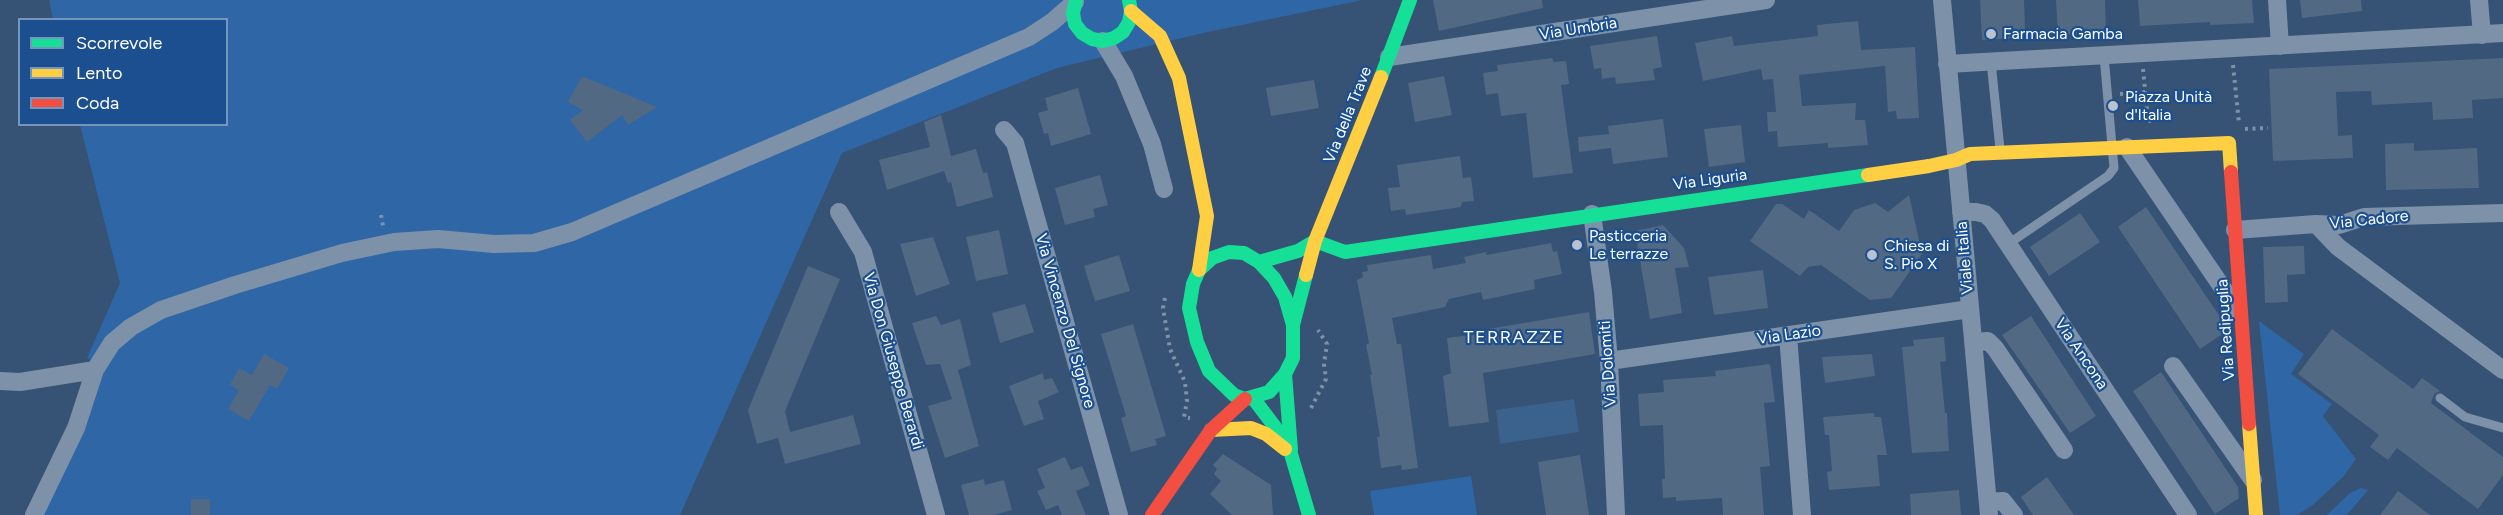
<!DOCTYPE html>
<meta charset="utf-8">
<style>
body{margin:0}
#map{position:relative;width:2503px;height:515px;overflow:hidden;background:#365274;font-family:Figtree,sans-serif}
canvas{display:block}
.legend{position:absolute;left:18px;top:18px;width:210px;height:108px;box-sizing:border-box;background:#1b4f8f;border:2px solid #7695bc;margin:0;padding:8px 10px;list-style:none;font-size:18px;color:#fff}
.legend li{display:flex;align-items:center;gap:12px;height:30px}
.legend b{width:30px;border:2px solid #7695bc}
</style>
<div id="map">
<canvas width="2503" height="515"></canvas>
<ul class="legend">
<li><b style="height:8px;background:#16e098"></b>Scorrevole</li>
<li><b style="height:8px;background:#ffcf43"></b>Lento</li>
<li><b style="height:8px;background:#f24e42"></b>Coda</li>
</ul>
</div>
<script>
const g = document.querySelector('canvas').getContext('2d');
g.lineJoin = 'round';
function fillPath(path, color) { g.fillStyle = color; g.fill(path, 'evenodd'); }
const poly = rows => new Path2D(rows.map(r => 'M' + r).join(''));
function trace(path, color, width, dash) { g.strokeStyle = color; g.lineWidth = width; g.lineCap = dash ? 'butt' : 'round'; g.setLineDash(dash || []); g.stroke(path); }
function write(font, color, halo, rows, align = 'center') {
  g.font = font + ' Figtree,sans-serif'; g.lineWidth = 4.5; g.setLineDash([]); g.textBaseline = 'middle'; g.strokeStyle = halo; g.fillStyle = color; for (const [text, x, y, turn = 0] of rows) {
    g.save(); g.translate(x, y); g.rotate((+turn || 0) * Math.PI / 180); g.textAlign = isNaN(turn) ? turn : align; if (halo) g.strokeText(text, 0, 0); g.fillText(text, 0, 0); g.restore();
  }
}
fillPath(poly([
 [49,0,1363,0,1203,33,1057,68,842,153,680,515,43,515,105,368,87,358,120,283,80,125,226,124,226,20,53,19],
 [2259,321,2304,354,2291,374,2332,404,2323,416,2356,459,2344,476,2313,505,2297,515,2280,515],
 [1471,476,1477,515,1374,515,1370,491],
 [2361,488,2368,490,2347,515,2327,515,2350,493]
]), '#2f66a5');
fillPath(poly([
 [1574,399,1579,432,1500,444,1496,410]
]), '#3b618d');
fillPath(poly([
 [1433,0,1542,0,1543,8,1439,31],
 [1980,0,2024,0,2025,31,2015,32,2015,38,1982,40],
 [2056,0,2105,0,2106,32,2058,35],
 [2138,0,2252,0,2254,23,2210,25,2210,22,2140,26],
 [2300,0,2361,0,2362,11,2302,18],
 [1858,21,1861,50,1915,47,1919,118,1897,119,1896,111,1888,112,1885,66,1799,75,1802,106,1856,103,1855,120,1865,120,1868,145,1828,148,1828,143,1778,147,1777,131,1768,132,1767,112,1776,112,1773,79,1763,80,1761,69,1703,81,1695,43,1732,36,1734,46,1818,36,1817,25],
 [1657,36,1662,67,1653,69,1655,80,1616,84,1615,77,1602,79,1601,68,1594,69,1590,46],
 [1552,58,1554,62,1566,61,1569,84,1561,85,1573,173,1533,178,1526,113,1501,116,1498,93,1486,95,1483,73,1498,71,1497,65],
 [2503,58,2503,98,2472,100,2473,118,2433,120,2432,102,2372,105,2371,91,2336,92,2338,136,2352,135,2353,158,2273,161,2269,69],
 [582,76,657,107,628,125,622,115,587,142,570,120,583,110,568,102],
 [1444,76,1452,115,1415,122,1408,83],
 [1314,80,1319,108,1271,116,1266,88],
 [1078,88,1091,134,1051,146,1048,133,1044,134,1038,113,1048,110,1045,98],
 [941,115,951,156,976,149,983,173,987,172,993,197,957,207,951,182,948,183,944,171,887,190,879,160,930,147,924,122],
 [1663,119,1668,157,1613,164,1611,148,1579,152,1578,137,1609,134,1608,126],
 [1741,125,1745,162,1709,167,1704,129],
 [2414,143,2414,151,2477,148,2479,188,2386,190,2385,144],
 [1460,156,1463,178,1471,177,1474,201,1462,202,1461,207,1406,215,1405,209,1391,211,1388,188,1400,187,1397,165],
 [1100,175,1108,205,1093,209,1095,217,1065,225,1055,188],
 [1909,195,1922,254,1891,298,1870,300,1821,265,1808,267,1800,276,1750,241,1776,204,1782,204,1804,219,1809,210,1839,231,1854,210,1875,203,1888,212],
 [2146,207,2227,327,2227,331,2200,349,2118,227],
 [2080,213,2100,242,2049,276,2030,247],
 [1663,225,1684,248,1689,267,1675,268,1682,313,1650,319,1635,231],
 [999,230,1008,274,976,281,966,237],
 [933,237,950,284,916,296,900,244],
 [1551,243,1553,252,1557,251,1562,274,1534,280,1535,289,1483,300,1481,292,1449,299,1445,307,1392,318,1397,344,1401,344,1418,468,1402,470,1401,465,1381,468,1377,437,1380,437,1370,375,1372,375,1366,345,1369,343,1357,280,1363,277,1362,272,1368,271,1367,265,1431,255,1433,269,1466,263,1464,257,1486,252,1486,255],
 [2304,246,2305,274,2287,275,2288,302,2265,303,2263,247],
 [1119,255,1130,291,1095,301,1084,266],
 [808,266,840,279,785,411,790,432,853,415,861,444,785,464,778,438,757,444,748,410],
 [1763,270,1768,308,1714,315,1708,277],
 [1025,304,1034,332,1000,343,992,313],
 [1589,312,1595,354,1483,373,1489,422,1449,427,1443,376,1451,373,1447,338,1488,333,1488,329],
 [936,316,941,325,960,319,971,365,958,370,979,446,945,458,928,406,952,399,940,364,926,365,912,323],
 [2031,316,2096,416,2070,433,2002,335],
 [1133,324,1166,436,1155,439,1157,445,1131,452,1121,418,1126,416,1101,334],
 [2332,329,2413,389,2422,378,2440,391,2434,394,2431,403,2503,457,2503,475,2478,509,2397,448,2388,460,2370,447,2379,435,2298,374],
 [1944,337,1946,361,1940,362,1945,413,1947,413,1949,451,1912,453,1902,347,1914,346,1913,340],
 [264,354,289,368,277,389,270,385,249,421,228,409,239,390,230,385,239,368,252,375],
 [1872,354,1875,376,1825,383,1822,357],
 [1770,364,1775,402,1764,403,1770,466,1760,467,1764,515,1723,515,1722,498,1676,501,1676,497,1663,498,1662,479,1665,479,1663,425,1640,426,1638,394,1664,392,1663,380,1716,376,1715,371],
 [2161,372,2238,487,2239,498,2215,514,2133,391],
 [1043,373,1044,380,1052,378,1059,392,1038,401,1044,419,1024,426,1009,386],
 [1874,413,1874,417,1881,417,1887,455,1877,455,1880,486,1829,490,1827,472,1832,471,1829,435,1825,435,1823,417],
 [1223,454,1271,485,1273,515,1232,515,1210,494,1221,481,1214,474,1217,469,1213,465],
 [1580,455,1589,515,1546,515,1538,462],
 [1065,457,1071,470,1082,466,1090,485,1076,491,1086,515,1062,515,1058,505,1046,510,1037,491,1045,488,1037,469],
 [2047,477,2074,515,2033,515,2021,497],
 [984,479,985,485,1004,480,1012,510,994,515,969,515,961,485],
 [1959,490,1961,515,1911,515,1910,494],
 [2398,491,2430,515,2380,515],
 [191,499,210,499,210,515,191,515]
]), '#526984');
trace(poly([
 [2233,65,2239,123],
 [2143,69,2148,121,2160,120],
 [2120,94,2145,92],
 [2245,129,2268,128],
 [381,215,383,226],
 [1165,298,1163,308,1170,349,1185,382,1187,401,1184,417,1190,418],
 [1311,408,1326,379,1324,364,1327,344,1318,330]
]), '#7d92a8', 4, [3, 4.5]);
trace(poly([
 [1991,62,2000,149],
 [2008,244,2108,176,2114,168,2104,56],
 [2440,398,2465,417,2503,428]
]), '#7d92a8', 9);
trace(poly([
 [1942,0,1989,515],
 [2277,0,2280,46],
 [2479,0,2482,35],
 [1103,41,1124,76,1152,144,1164,189],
 [1389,57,1766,0],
 [1947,64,2503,33],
 [1004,130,1015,143,1119,515],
 [2127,147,2239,312],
 [839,212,863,252,936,515],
 [1961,212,1976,212,1985,214,1992,220,2188,515],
 [1592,214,1603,292,1609,361,1616,515],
 [2316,224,2338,247,2503,370],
 [2235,230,2316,224,2339,225,2364,217,2503,213],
 [1788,335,1802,515],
 [1973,342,1988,341,1995,348,2064,450],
 [1609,361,1970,309],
 [2173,366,2253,480],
 [0,381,20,382,95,370],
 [1988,502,2003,501,2014,515],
 [34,515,76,428,95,370,112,343,131,327,161,310,235,285,342,253,394,242,438,239,494,244,534,243,572,232,1029,37,1052,22,1075,2]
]), '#7d92a8', 18);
trace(poly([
 [1076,0,1073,13,1075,24,1082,33,1092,39,1103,41,1114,38,1123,32,1129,22,1131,11,1129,0],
 [1381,77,1410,0],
 [1315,241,1345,252,1868,175],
 [1259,262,1298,251,1315,241],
 [1293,325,1285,297,1274,278,1259,262,1244,253,1229,252,1212,258,1199,270,1193,284,1189,308,1197,342,1209,371,1234,395,1245,399,1269,392,1285,374,1293,358,1293,325,1306,275],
 [1285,374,1291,450],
 [1253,398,1275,427,1291,454,1309,515]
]), '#16e098', 14);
trace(poly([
 [1131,11,1160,36,1179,78,1207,216,1199,270],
 [1868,175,1929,166,1956,160,1970,154,2229,143,2231,172],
 [1306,275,1315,241,1381,77],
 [2249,424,2256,515],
 [1211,430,1251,428,1266,434,1285,449]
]), '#ffcf43', 14);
trace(poly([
 [2231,172,2249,424],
 [1152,515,1211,430,1245,399]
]), '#f24e42', 14);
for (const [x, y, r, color] of [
 [1991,34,6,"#b9c2ce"],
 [2113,106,6,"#b9c2ce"],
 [1577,245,6,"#b9c2ce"],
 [1872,255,6,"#b9c2ce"]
]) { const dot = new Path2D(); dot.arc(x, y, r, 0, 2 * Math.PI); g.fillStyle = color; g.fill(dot); trace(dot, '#1b4f8f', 2); }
write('16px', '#fff', '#1b4f8f', [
 ["Via Umbria",1578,29,-9],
 ["Via della Trave",1348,115,-68],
 ["Via Liguria",1710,180,-8],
 ["Via Cadore",2369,220,-6],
 ["Viale Italia",1965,258,-95],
 ["Via Vincenzo Del Signore",1065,321,74],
 ["Via Redipuglia",2226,330,-94],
 ["Via Lazio",1789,335,-8],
 ["Via Ancona",2081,354,56],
 ["Via Don Giuseppe Berardi",893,361,74],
 ["Via Dolomiti",1608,364,-94]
]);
write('16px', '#fff', '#1b4f8f', [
 ["Farmacia Gamba",2003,34],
 ["Piazza Unità",2125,97],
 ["d'Italia",2125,115],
 ["Pasticceria",1589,236],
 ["Le terrazze",1589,254],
 ["Chiesa di",1884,246],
 ["S. Pio X",1884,264]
], 'left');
g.letterSpacing = '1.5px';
write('18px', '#fff', '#1b4f8f', [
 ["TERRAZZE",1514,338]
]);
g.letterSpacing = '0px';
</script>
